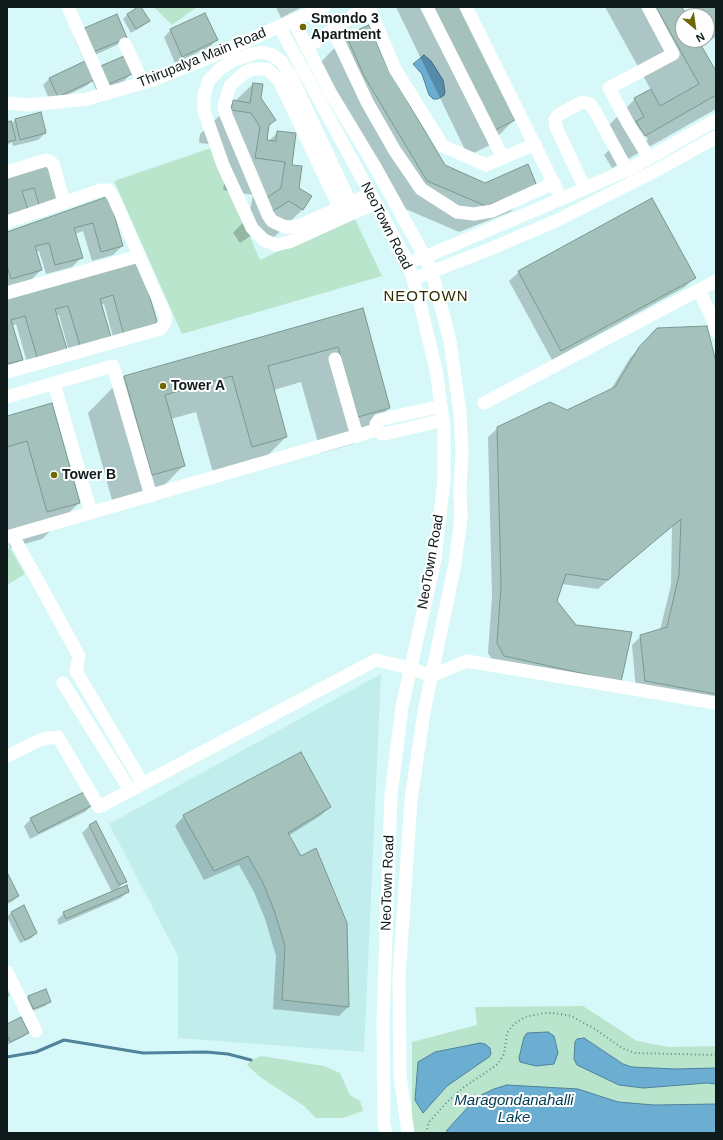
<!DOCTYPE html>
<style>
body{margin:0}
#map{position:relative;width:723px;height:1140px;overflow:hidden;background:#d7f8f8;font-family:Helvetica,sans-serif}
canvas{display:block}
.frame{position:absolute;inset:0;border:8px solid #0f1b1b;pointer-events:none}
.north{position:absolute;left:675px;top:8px;width:40px;height:40px;box-sizing:border-box;background:#fefefe;border:1px solid #9ea3a3;border-radius:50%;rotate:151deg;font-size:11px;font-weight:700;line-height:16px;text-align:center;color:#0f1b1b}
.north::after{content:'';display:block;margin:auto;width:14px;height:18px;background:#6d6801;clip-path:polygon(50% 0,100% 100%,50% 72%,0 100%)}
</style>
<div id="map">
<canvas width="723" height="1140"></canvas>
<div class="frame"></div>
<div class="north">N</div>
</div>
<script>
const g = document.querySelector('canvas').getContext('2d');
g.lineJoin = 'round';
function fillPath(path, color) { g.fillStyle = color; g.fill(path, 'evenodd'); }
const poly = rows => new Path2D(rows.map(r => 'M' + r).join(''));
function trace(path, color, width, dash) { g.strokeStyle = color; g.lineWidth = width; g.lineCap = dash ? 'butt' : 'round'; g.setLineDash(dash || []); g.stroke(path); }
function write(font, color, halo, rows, align = 'center') {
  g.font = font + ' Helvetica,sans-serif'; g.lineWidth = 4; g.setLineDash([]); g.textBaseline = 'middle'; g.strokeStyle = halo; g.fillStyle = color; for (const [text, x, y, turn = 0] of rows) {
    g.save(); g.translate(x, y); g.rotate((+turn || 0) * Math.PI / 180); g.textAlign = isNaN(turn) ? turn : align; if (halo) g.strokeText(text, 0, 0); g.fillText(text, 0, 0); g.restore();
  }
}
fillPath(poly([
 [381,674,364,1052,178,1038,178,956,109,824]
]), '#c2eded');
fillPath(poly([
 [154,7,197,7,172,25],
 [211,148,260,260,353,215,382,276,182,334,114,181],
 [10,548,25,574,7,585,7,549],
 [583,1006,637,1041,669,1047,716,1046,716,1133,414,1133,412,1120,412,1042,477,1025,475,1007],
 [261,1056,324,1066,340,1073,350,1095,360,1101,363,1111,343,1118,316,1118,304,1106,260,1077,247,1065,251,1060]
]), '#b9e5cd');
const water = poly([
 [424,55,431,61,443,80,445,92,444,95,438,99,433,99,429,95,422,74,413,64,424,55],
 [548,1032,554,1036,558,1053,554,1064,536,1066,520,1062,519,1058,524,1037,527,1033,548,1032],
 [584,1038,623,1064,632,1067,676,1069,716,1068,716,1084,707,1083,643,1088,619,1085,577,1065,574,1059,575,1042,577,1039,584,1038],
 [480,1043,485,1044,490,1048,491,1054,489,1057,447,1086,423,1113,415,1100,418,1062,435,1052,480,1043],
 [507,1085,578,1089,618,1102,654,1105,716,1104,716,1133,446,1133,447,1130,469,1106,481,1095,494,1089,507,1085]
]);
fillPath(water, '#6baed2');
trace(water, '#4f829b', 1);
fillPath(poly([
 [140,7,149,21,144,25,131,33,123,19,127,15],
 [276,7,302,7,281,18],
 [396,7,459,7,514,120,488,146,468,156],
 [605,7,681,7,686,16,683,16,683,40,707,40,707,16,687,16,704,7,716,7,716,39,714,38,701,46,716,72,716,109,612,168,604,155,611,148,602,132,635,99,651,90],
 [640,130,643,130,648,140,646,141],
 [81,30,126,38,119,44,84,60,74,37],
 [171,30,216,40,210,47,175,63,164,37],
 [347,35,386,67,445,166,485,184,536,186,510,212,459,232,401,207,338,103,321,62],
 [131,74,124,81,97,92,92,81,86,86,51,103,43,85,50,78],
 [253,84,260,99,275,120,267,127,265,141,269,141,278,132,298,188,311,196,302,210,269,242,255,233,240,243,233,233,249,216,253,195,223,190,228,160,219,145,199,143,200,134],
 [41,114,45,133,38,140,13,146,12,142,7,145,7,123,11,124,15,120],
 [48,165,58,199,17,219,7,177],
 [109,198,122,246,113,255,92,261,83,231,75,234,82,257,72,267,46,274,39,251,36,252,41,270,32,279,7,286,7,233],
 [139,261,157,325,115,344,104,304,101,305,110,337,70,355,59,315,56,315,65,349,28,366,16,324,12,326,22,359,12,369,7,370,7,299],
 [519,272,694,278,685,287,552,360,509,281],
 [362,310,389,408,353,444,321,453,301,382,274,390,286,437,250,473,216,483,196,412,171,419,184,465,148,502,115,511,88,413,124,376],
 [648,339,716,366,716,705,636,690,632,645,641,636,660,630,671,585,672,526,598,589,562,584,556,601,620,682,495,665,488,653,492,596,488,437,498,428,567,411,610,391,630,358],
 [7,417,79,503,42,539,10,548,7,536],
 [92,805,85,812,30,839,24,826,31,819],
 [330,807,320,816,288,836,348,1007,339,1016,273,1009,276,956,265,919,254,892,239,865,204,880,175,826,184,816],
 [96,823,125,881,117,890,128,891,121,898,59,925,57,920,64,913,112,892,82,833,89,826],
 [7,874,18,896,13,901,7,904],
 [11,913,36,933,32,938,20,943,7,917],
 [7,990,10,995,7,998],
 [46,990,50,1001,45,1006,28,1013,24,1002,28,997],
 [7,1025,28,1033,23,1037,7,1045]
]), '#0003');
trace(poly([
 [7,1057,36,1052,64,1040,143,1053,206,1052,228,1054,251,1060]
]), '#4f829b', 3);
const building = poly([
 [138,7,141,7,150,21,136,29,127,14,138,7],
 [434,7,460,7,515,120,495,130,434,7],
 [656,7,682,7,686,15,701,7,716,7,716,24,707,29,707,16,683,16,683,40,698,40,716,71,716,95,645,136,636,121,644,117,634,98,651,89,660,106,699,84,656,7],
 [205,13,218,40,182,57,170,29,205,13],
 [117,14,127,38,91,53,80,30,117,14],
 [369,25,387,67,445,165,485,183,528,164,537,186,486,206,427,181,364,76,346,35,369,25],
 [124,56,132,74,104,86,96,68,124,56],
 [85,61,94,80,58,97,49,78,85,61],
 [253,83,263,84,261,98,276,120,269,125,267,140,276,141,277,131,296,133,292,165,302,166,299,188,312,196,303,210,289,201,273,211,265,199,281,188,285,162,255,158,260,127,251,113,231,110,233,100,250,103,253,83],
 [41,112,46,133,20,140,15,119,41,112],
 [11,121,16,140,7,142,7,122,11,121],
 [49,164,59,199,39,205,34,188,22,191,28,210,7,216,7,176,49,164],
 [109,196,123,246,101,252,93,223,74,228,83,258,55,265,49,243,35,246,42,270,11,279,7,266,7,232,109,196],
 [652,198,696,278,561,351,518,271,652,198],
 [139,260,158,325,124,335,113,295,100,299,111,337,80,346,68,306,55,309,67,349,37,357,25,316,11,320,23,360,7,364,7,298,139,260],
 [363,308,390,408,358,417,338,347,268,366,287,437,252,447,232,376,165,395,185,466,152,475,124,376,363,308],
 [707,326,716,362,716,694,645,681,640,635,667,627,679,575,681,519,608,580,566,574,557,601,576,625,632,632,621,682,504,656,497,643,501,586,497,427,550,402,567,410,615,387,639,347,657,328,707,326],
 [52,403,80,503,47,512,27,441,7,447,7,416,52,403],
 [301,752,331,807,288,833,301,856,316,848,347,923,349,1007,282,1000,285,946,274,910,263,883,248,856,214,871,183,815,301,752],
 [86,791,93,805,38,833,30,818,86,791],
 [96,821,127,882,119,885,89,825,96,821],
 [7,872,19,896,7,902,7,872],
 [127,885,129,892,66,919,63,912,127,885],
 [24,905,37,933,25,940,11,912,24,905],
 [46,989,51,1002,33,1009,28,996,46,989],
 [21,1017,29,1033,10,1042,7,1034,7,1024,21,1017]
]);
fillPath(building, '#a4c2bb');
trace(building, '#7a9790', 1);
trace(poly([
 [426,1133,429,1122,447,1102,464,1087,498,1064,504,1054,507,1033,514,1024,525,1017,544,1013,553,1013,571,1016,595,1029,622,1048,635,1053,716,1055]
]), '#6f8585', 2, [1, 3]);
trace(poly([
 [68,7,106,93],
 [369,7,395,69,443,146,486,165,535,144],
 [427,7,503,158],
 [466,7,557,190],
 [648,7,673,54,609,88,629,125,649,158],
 [293,20,330,92,374,165,425,257,432,272,450,341,460,413,462,452,460,488,461,518,455,564,424,712,411,800,399,977,400,1075,408,1133],
 [279,26,407,261,418,295,436,370,444,427,444,480,435,559,402,707,391,795,383,1021,384,1124,386,1133],
 [333,30,367,102,395,151,421,189,457,212,474,214,492,211,554,183],
 [125,44,143,83],
 [306,47,317,41,365,7],
 [7,103,29,105,87,99,153,80,203,60,324,7],
 [7,172,46,160,51,162,54,166,64,203],
 [585,189,556,127,555,120,558,115,582,102,590,104,595,111,627,170],
 [350,202,291,76,281,61,272,55,262,52,252,54,232,61,220,69,209,80,204,95,204,111,223,165,252,228,264,240,276,245,289,242,375,203],
 [339,207,279,80,267,69,253,69,244,73,230,86,224,106,226,115,268,215,272,221,285,227,299,226,370,194],
 [7,222,101,190,108,190,113,196,165,315,165,323,160,329,7,372],
 [418,259,425,257,561,199,633,167,716,120],
 [413,279,490,249,558,220,659,169,716,137],
 [699,290,713,320,716,331],
 [7,293,139,256],
 [335,359,357,436],
 [54,383,113,366,151,496],
 [7,397,54,383,91,513],
 [484,403,716,281],
 [441,406,379,420,376,424,376,430,382,434,389,433,443,420],
 [13,536,79,656,76,671,143,784],
 [7,537,376,430],
 [63,683,130,790],
 [7,756,42,739,58,737,99,807,376,660,410,668,431,676,467,661,716,703],
 [7,972,36,1031]
]), '#fff', 13);
for (const [x, y, r, color] of [
 [303,27,4,"#6d6801"],
 [163,386,4,"#6d6801"],
 [54,475,4,"#6d6801"]
]) { const dot = new Path2D(); dot.arc(x, y, r, 0, 2 * Math.PI); g.fillStyle = color; g.fill(dot); trace(dot, '#fefefe', 1.5); }
write('bold 14px', '#0f1b1b', '#fefefe', [
 ["Smondo 3",311,19],
 ["Apartment",311,35],
 ["Tower A",171,386],
 ["Tower B",62,475]
], 'left');
write('14px', '#0f1b1b', '#fefefe', [
 ["Thirupalya Main Road",202,58,-22],
 ["NeoTown Road",386,226,63],
 ["NeoTown Road",431,562,-80],
 ["NeoTown Road",388,883,-88]
]);
g.letterSpacing = '1px';
write('15px', '#302e03', '#fefefe', [
 ["NEOTOWN",426,297]
]);
g.letterSpacing = '0px';
write('italic 15px', '#003b54', '#fefefe', [
 ["Maragondanahalli",514,1101],
 ["Lake",514,1118]
]);
</script>
